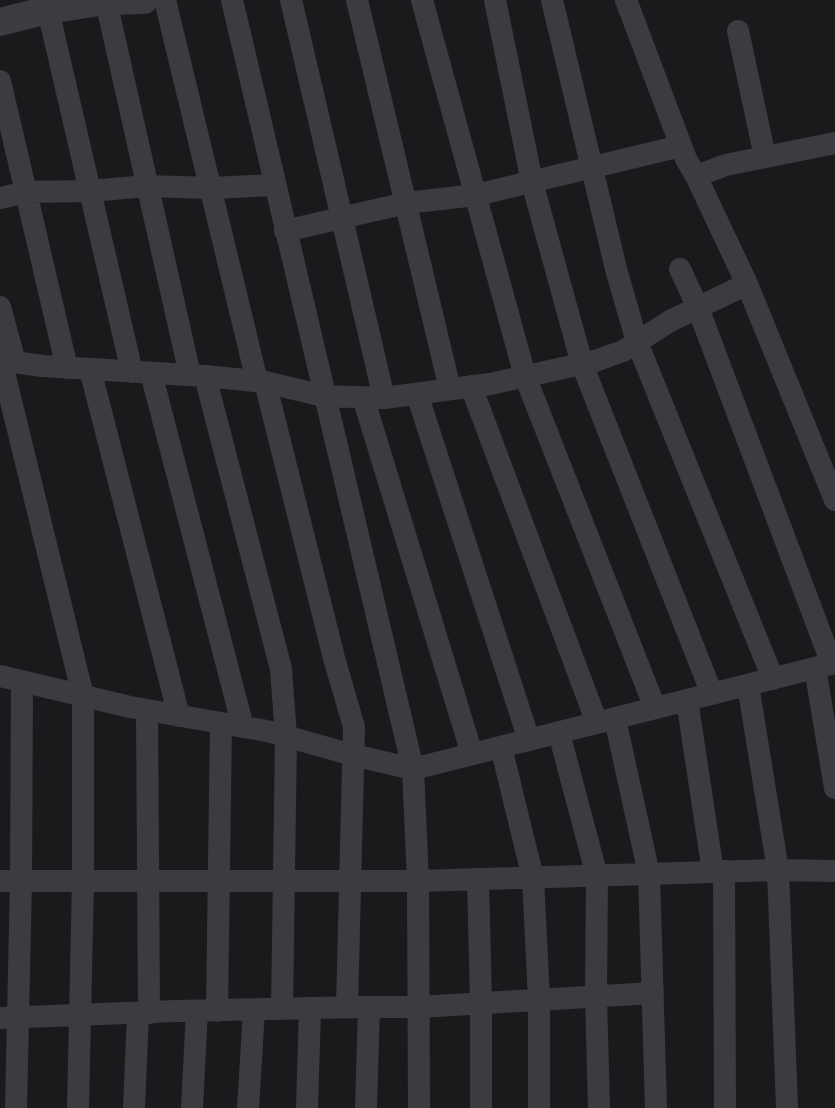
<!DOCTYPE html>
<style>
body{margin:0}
canvas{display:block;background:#1a1a1c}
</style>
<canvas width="835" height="1108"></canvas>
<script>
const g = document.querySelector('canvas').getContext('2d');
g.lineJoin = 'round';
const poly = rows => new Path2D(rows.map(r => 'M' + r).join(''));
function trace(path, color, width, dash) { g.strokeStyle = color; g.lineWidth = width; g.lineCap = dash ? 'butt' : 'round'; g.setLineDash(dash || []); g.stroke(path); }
trace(poly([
 [165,0,257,381],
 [232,0,413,769,418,881,419,1108],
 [291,0,384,398],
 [357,0,450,389],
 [422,0,525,376,655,708],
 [495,0,532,182,582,364,712,694],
 [552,0,616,269,637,342,773,679],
 [626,0,686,159,696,176,747,284,835,500],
 [106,1,190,375],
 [48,10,132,372],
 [738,31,765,157],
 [0,81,67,368],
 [696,176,726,165,835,143],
 [0,198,26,192,90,191,147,186,211,188,275,185],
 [285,231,406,203,476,195,681,146],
 [680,269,698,308,832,664],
 [0,307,15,362],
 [0,360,42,366,205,376,265,382,324,396,384,398,490,384,595,361,623,351,670,321,747,284],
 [1,360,83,696,83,881,78,1108],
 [90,369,179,716],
 [151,373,243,727],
 [205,376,281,669,286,736,282,1009],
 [265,382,334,658,354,727,347,1007],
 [471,386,597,723],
 [417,394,529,740],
 [363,397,472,754],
 [815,668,835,788],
 [0,676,130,707,267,731,353,755,413,769,835,663],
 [748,685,778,870,787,1108],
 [687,700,713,872],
 [147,710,149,1013],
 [615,719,649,874,656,1108],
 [559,733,597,876,596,996,599,1108],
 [501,747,533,878,539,999,539,1108],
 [724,871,725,1108],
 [478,879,481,1003,481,1108],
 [0,881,418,881,778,870,835,871],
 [217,1011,221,723],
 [0,1018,176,1011,361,1007,419,1007,653,993],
 [16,1108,21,881,22,682],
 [134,1108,138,1013],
 [192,1108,197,1011],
 [248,1108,254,1010],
 [307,1108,310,1008],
 [366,1108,369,1007]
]), '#3b3c40', 22);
trace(poly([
 [0,22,48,10,106,1,144,0]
]), '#3b3c40', 28);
</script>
